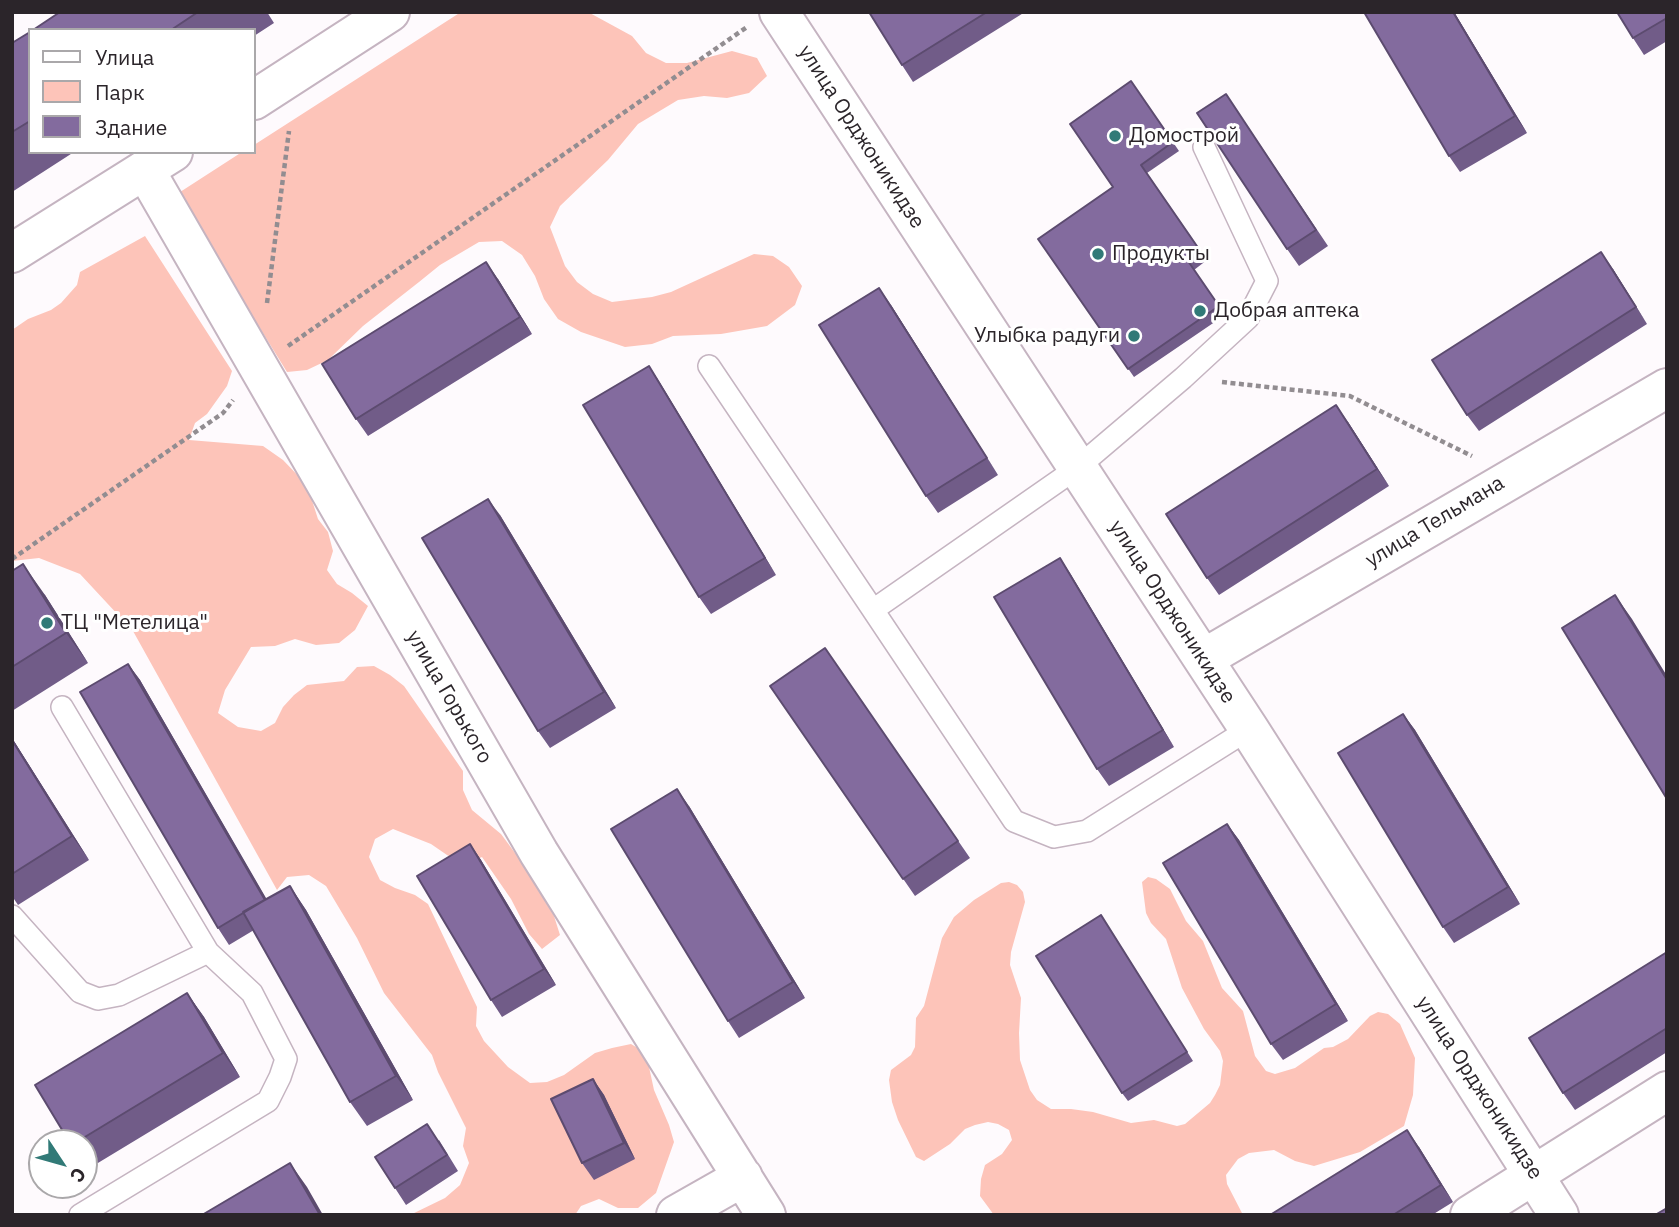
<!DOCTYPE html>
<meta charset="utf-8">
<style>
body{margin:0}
#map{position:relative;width:1679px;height:1227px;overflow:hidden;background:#fefafd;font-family:"IBM Plex Sans",sans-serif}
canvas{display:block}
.frame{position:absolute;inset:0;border:14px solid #2b252a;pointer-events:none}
.legend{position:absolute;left:28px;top:28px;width:228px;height:126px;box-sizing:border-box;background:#fff;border:2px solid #aaa8aa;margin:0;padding:9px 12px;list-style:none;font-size:21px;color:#2b252a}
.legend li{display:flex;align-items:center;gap:14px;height:35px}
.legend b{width:35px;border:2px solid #aaa8aa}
.north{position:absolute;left:28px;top:1129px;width:70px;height:70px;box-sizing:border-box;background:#fff;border:2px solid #aaa8aa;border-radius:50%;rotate:126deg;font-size:19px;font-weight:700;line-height:28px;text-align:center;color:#2b252a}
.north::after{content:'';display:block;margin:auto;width:24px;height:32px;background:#317a77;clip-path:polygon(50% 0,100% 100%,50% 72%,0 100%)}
</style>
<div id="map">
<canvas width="1679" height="1227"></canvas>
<div class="frame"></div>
<ul class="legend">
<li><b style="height:9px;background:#fff"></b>Улица</li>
<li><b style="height:19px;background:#fdc4b9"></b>Парк</li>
<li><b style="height:19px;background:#836b9e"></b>Здание</li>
</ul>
<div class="north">С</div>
</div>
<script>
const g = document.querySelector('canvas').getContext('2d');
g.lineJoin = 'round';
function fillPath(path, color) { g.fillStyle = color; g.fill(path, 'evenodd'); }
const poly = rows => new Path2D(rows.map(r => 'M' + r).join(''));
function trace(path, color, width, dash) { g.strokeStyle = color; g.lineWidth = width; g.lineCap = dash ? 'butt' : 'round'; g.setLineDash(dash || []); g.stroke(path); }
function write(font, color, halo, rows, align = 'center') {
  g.font = font + ' "IBM Plex Sans",sans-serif'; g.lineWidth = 6; g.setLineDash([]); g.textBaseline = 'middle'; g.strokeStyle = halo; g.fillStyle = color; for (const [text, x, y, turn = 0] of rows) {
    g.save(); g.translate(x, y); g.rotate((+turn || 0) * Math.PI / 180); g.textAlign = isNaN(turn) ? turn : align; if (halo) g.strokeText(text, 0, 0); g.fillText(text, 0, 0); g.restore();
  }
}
fillPath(poly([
 [461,12,588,12,632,36,646,53,666,63,687,63,732,51,757,58,767,76,749,93,727,98,704,96,678,100,638,124,608,160,560,206,550,227,565,266,577,282,593,294,612,302,652,297,671,292,754,254,773,256,789,267,802,286,795,305,767,326,721,334,673,336,652,344,625,347,581,332,558,319,544,299,535,276,522,255,502,241,479,242,440,265,419,282,363,326,328,360,307,370,287,372,177,194,242,152,254,152,254,145],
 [145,236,232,371,227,386,207,414,195,423,189,440,263,446,283,460,307,485,318,519,328,532,333,551,327,570,337,584,352,593,368,606,355,630,339,643,316,645,295,639,275,646,251,647,225,690,218,713,238,727,261,731,275,723,283,707,294,695,307,685,344,681,357,667,374,666,390,675,404,686,463,771,463,790,472,810,501,834,521,861,554,916,560,935,542,949,529,934,511,899,482,857,465,864,447,855,431,844,393,829,375,839,369,857,380,880,395,888,415,895,428,904,477,1007,476,1026,484,1041,508,1067,530,1083,547,1082,564,1075,595,1053,612,1048,631,1044,646,1053,654,1090,669,1125,674,1142,656,1193,638,1208,618,1208,599,1199,581,1206,575,1215,410,1215,445,1198,460,1185,469,1163,463,1146,466,1128,438,1072,432,1055,384,993,357,938,326,886,309,875,287,877,277,890,133,631,80,574,39,558,12,561,12,330,28,319,51,310,61,303,77,285,80,272],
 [1148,877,1156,879,1170,889,1186,921,1203,941,1222,988,1243,1011,1255,1056,1266,1071,1275,1074,1295,1068,1324,1048,1333,1047,1348,1039,1370,1016,1378,1012,1388,1014,1400,1024,1415,1058,1413,1095,1404,1126,1360,1152,1314,1166,1295,1161,1274,1150,1249,1153,1238,1159,1226,1175,1227,1184,1243,1215,994,1215,980,1196,981,1179,985,1165,1002,1154,1012,1140,1009,1130,998,1124,988,1122,975,1125,965,1129,950,1144,924,1161,916,1157,898,1120,892,1102,889,1080,891,1070,911,1055,915,1047,916,1018,924,1006,942,938,954,917,974,900,1001,883,1009,882,1017,885,1023,892,1025,902,1011,952,1010,965,1021,998,1019,1033,1020,1060,1030,1090,1037,1100,1051,1109,1071,1109,1093,1112,1131,1123,1154,1120,1177,1126,1185,1124,1210,1103,1215,1095,1220,1085,1223,1061,1220,1051,1204,1029,1182,988,1166,939,1151,923,1146,913,1142,882]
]), '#fdc4b9');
const lane = poly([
 [1204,147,1267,281,1248,318,1183,378,1077,468,873,610,1014,821,1054,837,1087,831,1249,729],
 [709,366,873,610],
 [62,707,208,952,252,993,286,1059,280,1077,268,1101,80,1215],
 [12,916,80,992,98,999,119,995,208,952]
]);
const street = poly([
 [779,12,1249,729,1559,1215],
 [145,170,539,853,766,1215],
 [1203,659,1667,388],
 [676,1215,743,1177],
 [1470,1215,1667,1091]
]);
const secondary = poly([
 [254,100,390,12],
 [12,253,173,152]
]);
trace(lane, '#c5b4c1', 24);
trace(street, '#c5b4c1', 42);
trace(secondary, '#c5b4c1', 42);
trace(poly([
 [267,303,289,131],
 [288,346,747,27],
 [1222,382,1350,396,1472,456],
 [12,559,223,413,233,400]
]), '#928d91', 4.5, [5, 3.5]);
trace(lane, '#fff', 21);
trace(street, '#fff', 38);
trace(secondary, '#fff', 38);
fillPath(poly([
 [60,12,267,12,274,23,254,36,254,30,33,30],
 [869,12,1025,12,913,82,902,65],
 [1454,12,1527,133,1460,172,1449,156],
 [1667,12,1667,41,1644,55,1633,38],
 [30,32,30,152,74,152,12,192,12,43],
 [1131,81,1179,151,1147,173,1207,260,1194,270,1225,315,1134,377,1038,239,1113,187],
 [1226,94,1328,246,1299,266,1287,249],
 [1613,269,1647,324,1479,431,1467,415],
 [498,279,532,334,368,436,356,419],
 [891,305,998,475,938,513,926,496],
 [649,366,660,383,776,575,711,614,699,597],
 [1348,422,1389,486,1219,595,1207,578],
 [500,515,616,708,550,748,538,731],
 [1060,558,1071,575,1174,747,1109,786,1097,769],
 [12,571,45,595,88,663,12,711],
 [825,648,970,858,915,896,770,686],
 [128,664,140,680,266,899,290,886,306,910,413,1100,367,1126,350,1102,254,930,229,945,218,928],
 [1403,714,1415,730,1520,904,1454,943,1443,927],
 [12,738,89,860,18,905,12,896],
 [689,806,805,998,739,1038,728,1021],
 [1227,824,1239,840,1348,1021,1283,1060,1271,1044],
 [470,844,481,860,556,985,502,1017,491,1000],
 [1107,924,1193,1061,1128,1101,1122,1093],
 [1667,952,1667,1052,1575,1110,1563,1093],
 [187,993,204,1017,240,1077,88,1169,84,1163,84,1143,70,1143],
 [593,1079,604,1095,635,1159,594,1180,582,1163],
 [439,1140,458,1171,406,1205,395,1188],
 [1419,1147,1453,1202,1432,1215,1270,1215]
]), '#715c88');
fillPath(poly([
 [1453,12,1454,12,1527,133,1515,116],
 [1601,252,1613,269,1647,324,1636,307],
 [486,262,498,279,532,334,520,317],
 [879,288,891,305,998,475,987,458],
 [649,366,660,383,776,575,765,558],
 [1336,405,1348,422,1389,486,1377,469],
 [488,499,500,515,616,708,604,692],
 [1060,558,1071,575,1174,747,1163,730],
 [23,564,45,595,88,663,66,633],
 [1615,595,1632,619,1667,676,1667,680],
 [128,664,140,680,277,917,265,900],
 [1403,714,1415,730,1520,904,1508,887],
 [12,738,89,860,72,836,12,740],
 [677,789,689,806,805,998,793,982],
 [1227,824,1239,840,1348,1021,1336,1004],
 [470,844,481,860,556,985,544,969],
 [290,886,306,910,413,1100,396,1076],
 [187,993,204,1017,240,1077,223,1053],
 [593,1079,604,1095,635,1159,624,1143],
 [1407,1130,1419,1147,1453,1202,1441,1185],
 [290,1163,307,1187,323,1215,320,1215]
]), '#5c4b6f');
const building = poly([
 [60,12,198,12,171,30,33,30,60,12],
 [869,12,987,12,902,65,869,12],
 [1364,12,1453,12,1515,116,1449,156,1364,12],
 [1617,12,1667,12,1667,18,1633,38,1617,12],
 [30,32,30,121,12,132,12,43,30,32],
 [1131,81,1173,142,1141,165,1201,252,1188,261,1219,306,1128,369,1038,239,1113,187,1070,124,1131,81],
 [1226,94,1316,230,1287,249,1197,113,1226,94],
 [1601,252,1636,307,1467,415,1432,360,1601,252],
 [486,262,520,317,356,419,322,364,486,262],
 [879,288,987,458,926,496,819,325,879,288],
 [649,366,765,558,699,597,583,405,649,366],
 [1336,405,1377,469,1207,578,1166,514,1336,405],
 [488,499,604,692,538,731,422,538,488,499],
 [1060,558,1163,730,1097,769,994,597,1060,558],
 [23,564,66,633,12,667,12,571,23,564],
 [1615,595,1667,680,1667,799,1562,628,1615,595],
 [825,648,958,841,903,879,770,686,825,648],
 [128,664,265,900,218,928,80,692,128,664],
 [1403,714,1508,887,1443,927,1338,753,1403,714],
 [12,740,72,836,12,874,12,740],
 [677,789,793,982,728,1021,611,829,677,789],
 [1227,824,1336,1004,1271,1044,1163,863,1227,824],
 [470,844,544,969,491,1000,417,876,470,844],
 [290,886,396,1076,350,1102,243,912,290,886],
 [1101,915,1187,1052,1122,1093,1036,956,1101,915],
 [1667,952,1667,1028,1563,1093,1529,1038,1667,952],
 [187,993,223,1053,75,1143,70,1143,35,1085,187,993],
 [593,1079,624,1143,582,1163,551,1099,593,1079],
 [427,1124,447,1155,395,1188,375,1157,427,1124],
 [1407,1130,1441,1185,1393,1215,1270,1215,1407,1130],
 [290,1163,320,1215,202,1215,290,1163],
 [1667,1208,1667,1215,1655,1215,1667,1208]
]);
fillPath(building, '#836b9e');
trace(building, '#5c4b6f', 2);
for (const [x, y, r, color] of [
 [1115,136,7,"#317a77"],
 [1098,254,7,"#317a77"],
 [1200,311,7,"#317a77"],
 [1134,336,7,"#317a77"],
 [47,623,7,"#317a77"]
]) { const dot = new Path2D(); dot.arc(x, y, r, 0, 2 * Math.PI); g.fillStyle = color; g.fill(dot); trace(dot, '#fff', 2.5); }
write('21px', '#2b252a', '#fff', [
 ["Домострой",1129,136],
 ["Продукты",1112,254],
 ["Добрая аптека",1214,311],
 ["Улыбка радуги",1120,336,"right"],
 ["ТЦ \"Метелица\"",61,623]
], 'left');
write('21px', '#2b252a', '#fff', [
 ["улица Орджоникидзе",861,137,57],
 ["улица Тельмана",1435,522,-31],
 ["улица Орджоникидзе",1172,612,57],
 ["улица Горького",449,697,60],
 ["улица Орджоникидзе",1479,1088,57]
]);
</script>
